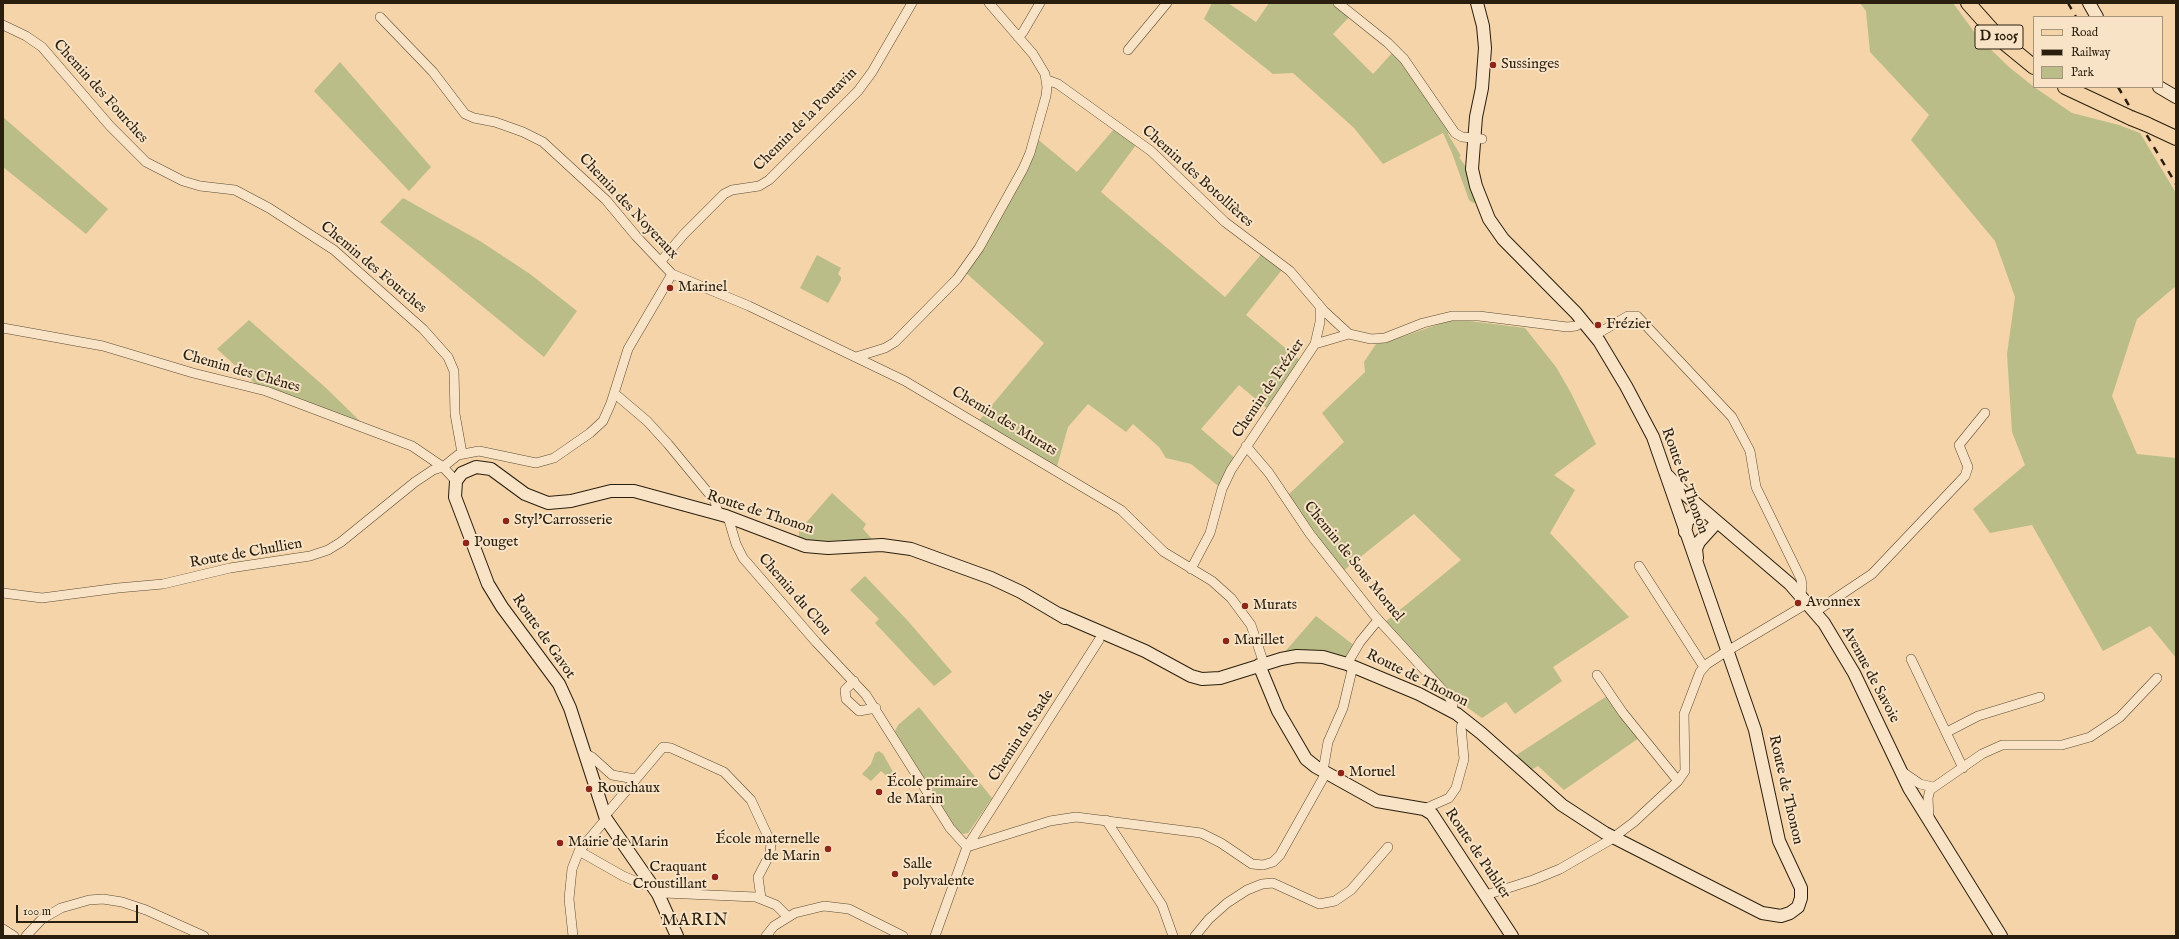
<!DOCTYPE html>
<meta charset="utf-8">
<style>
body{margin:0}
#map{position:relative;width:2179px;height:939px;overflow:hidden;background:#f4d4a8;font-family:"IM FELL English",serif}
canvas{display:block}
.frame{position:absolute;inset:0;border:4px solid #2a1f0e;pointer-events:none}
.legend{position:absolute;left:2033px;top:16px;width:130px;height:72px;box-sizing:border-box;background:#f8e3c6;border:1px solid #a6957c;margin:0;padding:5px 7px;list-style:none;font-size:12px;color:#2a1f0e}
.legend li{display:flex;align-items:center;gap:8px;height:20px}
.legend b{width:20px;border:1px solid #a6957c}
.scale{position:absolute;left:16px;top:905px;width:122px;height:18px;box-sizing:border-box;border:2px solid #2a1f0e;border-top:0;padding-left:5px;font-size:12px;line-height:14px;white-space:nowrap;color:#2a1f0e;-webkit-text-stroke:3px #f8e3c6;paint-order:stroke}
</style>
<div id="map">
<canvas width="2179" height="939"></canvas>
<div class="frame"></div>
<ul class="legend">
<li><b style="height:5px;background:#f4d4a8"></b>Road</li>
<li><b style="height:5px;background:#2a1f0e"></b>Railway</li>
<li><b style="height:11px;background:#bbbd88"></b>Park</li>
</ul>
<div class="scale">100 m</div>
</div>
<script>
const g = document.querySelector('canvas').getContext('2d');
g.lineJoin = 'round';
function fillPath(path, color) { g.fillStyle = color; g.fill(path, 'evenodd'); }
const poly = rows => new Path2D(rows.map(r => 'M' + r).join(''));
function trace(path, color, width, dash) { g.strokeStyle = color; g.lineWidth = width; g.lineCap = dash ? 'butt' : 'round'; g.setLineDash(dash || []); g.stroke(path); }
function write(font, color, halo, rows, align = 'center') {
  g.font = font + ' "IM FELL English",serif'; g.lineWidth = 4; g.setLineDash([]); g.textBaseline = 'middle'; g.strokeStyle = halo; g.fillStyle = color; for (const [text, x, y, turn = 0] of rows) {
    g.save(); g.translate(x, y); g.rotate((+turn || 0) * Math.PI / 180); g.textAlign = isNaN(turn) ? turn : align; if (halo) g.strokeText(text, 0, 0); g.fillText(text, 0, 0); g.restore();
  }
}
fillPath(poly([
 [1212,3,1228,3,1256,22,1269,3,1338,3,1352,14,1333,34,1373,74,1393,52,1399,58,1448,129,1448,134,1461,156,1459,157,1468,170,1477,202,1473,203,1469,200,1452,153,1443,133,1383,164,1354,128,1293,73,1273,74,1204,19],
 [1860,3,1953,3,1978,37,2009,67,2034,87,2072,113,2119,125,2140,133,2176,193,2176,286,2137,319,2112,396,2137,454,2176,458,2176,658,2150,626,2103,651,2032,525,1990,533,1973,509,2025,465,2012,432,2007,354,2015,297,1995,241,1911,140,1929,115,1870,52,1866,11],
 [340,62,431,167,409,191,314,91],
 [3,117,108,209,86,234,3,167],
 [1114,129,1136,145,1101,192,1225,297,1264,251,1285,266,1246,315,1302,362,1270,411,1239,385,1201,429,1237,460,1222,489,1191,464,1166,458,1159,447,1133,424,1126,432,1088,404,1068,427,1056,470,977,423,1044,343,964,271,1035,137,1077,172],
 [403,198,480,241,530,274,577,311,544,357,380,222],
 [817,255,841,268,838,274,841,277,841,280,828,303,800,288],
 [1454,319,1525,328,1556,367,1571,393,1596,444,1554,475,1575,490,1550,533,1629,617,1553,667,1562,681,1515,714,1506,702,1482,718,1461,703,1385,622,1461,560,1414,514,1343,571,1288,495,1344,442,1322,413,1365,372,1364,362,1376,344,1387,342],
 [249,320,326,388,363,424,259,387,217,349],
 [832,493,866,524,863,529,872,539,817,542,799,538,799,531],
 [865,576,908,621,952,672,934,686,875,623,879,619,850,590],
 [1316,616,1355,646,1346,658,1283,654],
 [1607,696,1639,738,1564,790,1538,766,1531,770,1515,756],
 [919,707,992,798,968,833,963,834,954,828,895,731,898,725],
 [879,751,883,754,897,779,894,783,881,771,871,781,862,774,871,764,875,753]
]), '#bbbd88');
const street = poly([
 [1338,3,1388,43,1404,59,1455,133,1462,137,1482,139],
 [380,17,433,72,465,114,474,118,495,122,523,132,543,142,606,200,636,236,672,274,749,306,905,381,1121,510,1164,552,1212,581,1231,598,1251,625,1264,664],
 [3,25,26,36,42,47,110,126,146,162,183,181,200,186,235,190,269,208,334,250,423,329,448,357,454,371,455,414,462,453],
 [1018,37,1023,32,1040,3],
 [1128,50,1167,3],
 [1047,80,1058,84,1151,151,1225,222,1290,271,1324,311,1349,334],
 [661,261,684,234,724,194,732,190,759,186,769,180,858,91,872,72,912,3],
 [3,328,103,346,193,373,266,391,412,446,443,467,456,481],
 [1595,335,1628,316,1637,316,1732,417,1750,451,1756,487,1801,579,1802,585,1801,595],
 [1315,344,1320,322,1320,307],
 [856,357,885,348,895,342,957,279,979,248,1023,169,1030,153,1046,96,1047,87,1045,74,1033,54,989,3],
 [614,393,647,421,668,444,715,501,718,514],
 [1246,446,1269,473,1310,534,1374,615,1449,697,1453,705,1452,711],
 [728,517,736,544,743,558,816,642,866,695,950,828,967,847],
 [1639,566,1704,667],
 [1191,569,1210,533,1222,489,1231,470,1315,344,1349,334,1371,339,1385,338,1423,323,1452,316,1479,316,1567,327,1576,326,1584,321],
 [3,593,42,598,118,588,163,584,230,568,310,556,328,550,341,542,415,482,433,470,443,467,458,455,479,451,536,463,554,458,590,433,603,421,611,403,628,349,672,274],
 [1815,612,1872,574,1965,476,1968,467,1959,445,1985,413],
 [1911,659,1963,768],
 [1347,664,1360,642,1378,620],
 [1597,675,1623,713,1678,781],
 [854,681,845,690,846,699,859,711,876,708],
 [1947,732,1978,716,2040,697],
 [584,753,592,757,612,775,635,779],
 [1323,771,1328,742,1343,708,1353,666],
 [1901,771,1920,784,1933,787],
 [1424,809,1449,798,1456,788,1464,759,1461,727,1465,720],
 [604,815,609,811,663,747,671,748,724,772,751,800,771,843,770,854,758,877,761,898],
 [1929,819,1928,798,1930,790,1982,754,2002,745,2062,745,2090,737,2120,717,2157,678],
 [1106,820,1162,905,1173,936],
 [967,847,1050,821,1076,817,1201,833,1221,843,1252,864,1263,865,1273,862,1280,855,1326,773],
 [579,851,623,876,644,885,651,884],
 [658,894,664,893,756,897,776,905,788,917],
 [1486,895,1533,880,1560,869,1610,840,1634,822,1678,781,1685,771,1684,714,1700,672,1707,664,1724,653,1808,603],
 [3,929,14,936],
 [26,936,42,919,61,908,89,900,103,899,122,902,146,910,204,936],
 [573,936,569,899,572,869,579,851,606,819],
 [766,936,774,926,795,913,824,906,849,909,903,936],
 [935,936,967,847,1099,640],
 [1195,936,1209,919,1227,903,1247,890,1262,884,1273,883,1319,904,1335,901,1351,890,1388,847]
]);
const secondary = poly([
 [2089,3,2097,17],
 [2159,87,2176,97],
 [1668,476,1686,495,1790,584,1824,623,1854,673,1909,788,2001,936],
 [1685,532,1687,522,1692,516,1706,513],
 [1697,558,1696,549,1699,542,1717,522],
 [1059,614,1145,651,1191,676,1202,679,1220,678,1281,659,1297,656,1323,657,1347,664,1419,694,1457,714,1481,733,1562,805,1605,833,1762,913,1781,916,1790,913,1798,907,1801,898,1801,888,1779,841,1755,730,1653,437,1626,386,1599,341,1576,313,1503,239,1489,219,1476,186,1472,169,1476,117,1482,88,1485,48,1483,26,1477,3],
 [1259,665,1278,711,1306,759,1316,767,1377,801,1424,809,1432,814,1512,936],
 [677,936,658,894,606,819,570,708,559,684,502,607,488,584,455,497,456,481,462,473,476,467,491,469,525,494,548,503,571,501,611,491,634,491,726,516,805,546,828,548,882,545,911,549,991,578,1021,592,1065,618]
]);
const primary = poly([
 [1968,3,2001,40,2034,67],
 [2065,87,2131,118],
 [2146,124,2176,138]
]);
trace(street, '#5c4c34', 10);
trace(secondary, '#2a1f0e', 14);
trace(primary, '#2a1f0e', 16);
trace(street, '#f8e3c6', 9);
trace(secondary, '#f8e3c6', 12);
trace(primary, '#f4d4a8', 14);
trace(poly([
 [2068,3,2076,17],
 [2118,87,2176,184]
]), '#2a1f0e', 2.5, [7, 7]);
const primaryBridge = poly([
 [2131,118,2146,124]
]);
trace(primaryBridge, '#2a1f0e', 16, []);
trace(primaryBridge, '#f4d4a8', 14);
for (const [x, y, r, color] of [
 [1493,65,4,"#8f2418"],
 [670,288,4,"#8f2418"],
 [1598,325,4,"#8f2418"],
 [506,521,4,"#8f2418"],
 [466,543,4,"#8f2418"],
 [1798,603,4,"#8f2418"],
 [1245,606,4,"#8f2418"],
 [1226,641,4,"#8f2418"],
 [1341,773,4,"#8f2418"],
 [589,789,4,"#8f2418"],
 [879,792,4,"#8f2418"],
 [560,843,4,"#8f2418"],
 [828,849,4,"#8f2418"],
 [895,874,4,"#8f2418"],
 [715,877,4,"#8f2418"]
]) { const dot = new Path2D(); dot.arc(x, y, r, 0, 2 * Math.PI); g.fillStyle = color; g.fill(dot); trace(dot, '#f8e3c6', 1.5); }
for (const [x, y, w] of [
 [1999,37,48]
]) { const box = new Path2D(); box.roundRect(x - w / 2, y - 12, w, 24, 3); g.fillStyle = '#f8e3c6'; g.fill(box); trace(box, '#2a1f0e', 1); }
write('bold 14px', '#2a1f0e', null, [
 ["D 1005",1999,37]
]);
write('15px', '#2a1f0e', '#f8e3c6', [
 ["Sussinges",1501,65],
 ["Marinel",678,288],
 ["Frézier",1606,325],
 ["Styl'Carrosserie",514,521],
 ["Pouget",474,543],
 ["Avonnex",1806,603],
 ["Murats",1253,606],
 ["Marillet",1234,641],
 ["Moruel",1349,773],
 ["École primaire",887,783],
 ["de Marin",887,800],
 ["Rouchaux",597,789],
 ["École maternelle",820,840,"right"],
 ["de Marin",820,857,"right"],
 ["Mairie de Marin",568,843],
 ["Salle",903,865],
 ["polyvalente",903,882],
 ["Craquant",707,868,"right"],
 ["Croustillant",707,885,"right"]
], 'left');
write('15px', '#2a1f0e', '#f8e3c6', [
 ["Chemin des Fourches",100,92,48],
 ["Chemin de la Poutavin",806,120,-45],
 ["Chemin des Botollières",1197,177,42],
 ["Chemin des Noyeraux",628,207,47],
 ["Chemin des Fourches",373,268,40],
 ["Chemin des Chênes",241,372,16],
 ["Chemin de Frézier",1269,389,-56],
 ["Chemin des Murats",1004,422,31],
 ["Route de Thonon",1684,481,70],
 ["Route de Thonon",760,513,18],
 ["Route de Chullien",246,554,-10],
 ["Chemin de Sous Moruel",1353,562,51],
 ["Chemin du Clou",794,595,49],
 ["Route de Gavot",543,637,55],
 ["Avenue de Savoie",1870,675,62],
 ["Route de Thonon",1417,679,26],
 ["Chemin du Stade",1022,736,-57],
 ["Route de Thonon",1785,790,77],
 ["Route de Publier",1477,854,56]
]);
g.letterSpacing = '1px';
write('17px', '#2a1f0e', '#f8e3c6', [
 ["MARIN",695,922]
]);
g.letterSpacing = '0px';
</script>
